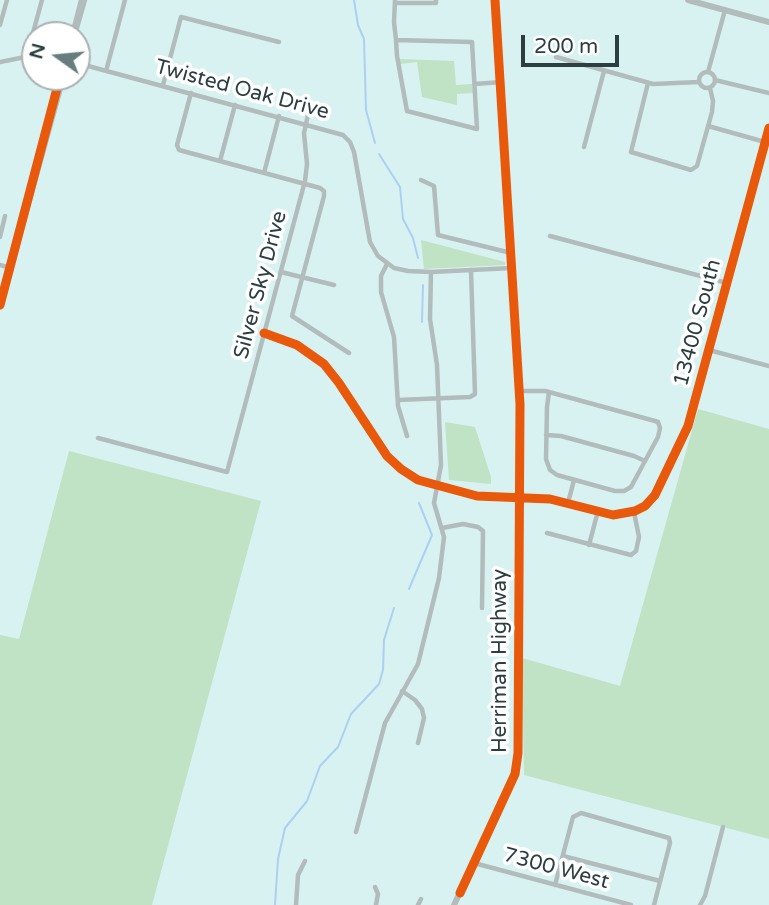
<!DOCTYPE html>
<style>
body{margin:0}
#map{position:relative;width:769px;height:905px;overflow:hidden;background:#d8f2f2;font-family:"Varela Round",sans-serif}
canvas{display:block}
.north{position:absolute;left:21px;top:21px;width:70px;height:70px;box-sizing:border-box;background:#fff;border:2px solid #abb2b3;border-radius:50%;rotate:285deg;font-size:19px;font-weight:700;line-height:28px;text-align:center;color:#2c3f40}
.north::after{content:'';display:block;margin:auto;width:24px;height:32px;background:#687e7e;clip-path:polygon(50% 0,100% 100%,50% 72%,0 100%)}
.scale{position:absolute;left:521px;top:35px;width:98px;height:32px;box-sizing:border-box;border:4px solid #2c3f40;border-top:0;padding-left:9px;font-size:21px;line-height:24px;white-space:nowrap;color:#2c3f40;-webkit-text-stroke:5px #fff;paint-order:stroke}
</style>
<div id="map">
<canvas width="769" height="905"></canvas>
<div class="north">N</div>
<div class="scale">200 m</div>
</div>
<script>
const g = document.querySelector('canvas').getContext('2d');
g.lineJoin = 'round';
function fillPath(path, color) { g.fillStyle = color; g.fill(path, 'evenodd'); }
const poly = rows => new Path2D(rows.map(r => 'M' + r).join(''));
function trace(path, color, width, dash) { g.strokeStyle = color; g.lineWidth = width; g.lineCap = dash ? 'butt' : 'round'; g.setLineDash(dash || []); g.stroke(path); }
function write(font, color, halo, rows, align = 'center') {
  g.font = font + ' "Varela Round",sans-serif'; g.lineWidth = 7; g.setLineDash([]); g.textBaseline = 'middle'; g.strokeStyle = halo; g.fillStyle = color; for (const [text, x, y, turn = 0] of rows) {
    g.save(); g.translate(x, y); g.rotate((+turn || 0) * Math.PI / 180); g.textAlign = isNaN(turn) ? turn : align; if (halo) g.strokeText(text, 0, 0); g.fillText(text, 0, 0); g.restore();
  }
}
fillPath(poly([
 [400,59,454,61,456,85,472,84,473,93,457,94,457,105,422,97,417,62,400,64],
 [421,240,505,262,505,265,424,269],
 [698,409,769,429,769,839,524,775,522,658,620,686],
 [445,422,475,427,491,477,491,484,449,480],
 [69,451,261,501,152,905,0,905,0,635,19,639]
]), '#c0e2c5');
trace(poly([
 [354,0,358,25,364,39,366,110,375,143],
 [379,154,400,187,403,219,413,238,418,258],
 [422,322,423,285],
 [409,589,432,535,419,503],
 [275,905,278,859,285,828,307,801,320,766,338,747,351,714,379,684,383,670,384,640,394,608]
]), '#accff3', 2);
trace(poly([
 [395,0,394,22,396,40,397,56,407,111,477,129,472,42,396,40],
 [395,3,436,3,436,0],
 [0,25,7,0],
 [72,35,81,0],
 [75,35,85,0],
 [31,55,31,40,42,0],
 [556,57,653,84,699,82],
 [0,62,35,55],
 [77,63,343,135,350,142,354,152,370,242,378,256,394,268,408,271,431,272,512,268],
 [106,71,125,0],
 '699 80a8 8 0 1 1 16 0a8 8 0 1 1-16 0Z',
 [708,72,725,10],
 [715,80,769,93],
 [648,83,631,152,691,170,697,166,712,112,713,101,710,88],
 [475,84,501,82],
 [163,85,181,17,279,42],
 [191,93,177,145,179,150,320,188,324,191,324,196,292,316,349,353],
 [708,126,765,142],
 [584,147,604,71],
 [220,161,235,105],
 [264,173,279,116],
 [421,180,434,186,438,235,511,253],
 [21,233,64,77],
 [550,236,727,283],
 [0,237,5,216],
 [387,264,381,276,381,292,394,337,398,406,407,436],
 [0,265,10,268],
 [281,272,334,285],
 [0,305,60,77],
 [264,333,297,345,324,364,339,383,387,456,401,469,418,480,477,496,550,499,613,515,635,511,645,506,655,495,688,426,769,128],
 [709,350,769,366],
 [519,391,545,391,549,392,655,421,658,422,660,428,658,437,631,487,624,491,615,491,557,475,550,470,546,459,547,407,549,392],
 [398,400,470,397,475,394,471,270],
 [546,435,561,436,634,456,645,461],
 [98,438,227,472,305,181,307,164,304,133,310,106],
 [568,503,574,480],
 [442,528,463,524,478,527,483,531,482,608],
 [547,533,631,555,636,551,639,537,634,512],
 [589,545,598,511],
 [402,691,415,700,422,709,424,718,418,743],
 [356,832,385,723,418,664,439,578,444,537,434,503,441,465,437,365,430,319,431,272],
 [563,856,660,881],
 [474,863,631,905],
 [555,885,573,817,581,813,669,838,670,843,654,905],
 [375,887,378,894,376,905],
 [296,905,298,875,305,861],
 [418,905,421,899],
 [700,905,705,896,723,827]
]), '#b2bcbc', 4.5);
trace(poly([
 [688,0,769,22],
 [454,905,510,787,518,761,520,404,495,0]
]), '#b2bcbc', 6);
trace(poly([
 [0,305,60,77],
 [264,333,297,345,324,364,339,383,387,456,401,469,418,480,477,496,550,499,613,515,635,511,645,506,655,495,688,426,769,128],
 [460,893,515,774,518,753,520,404,495,0]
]), '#e8590c', 9);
write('21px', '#2c3f40', '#fff', [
 ["Twisted Oak Drive",242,90,15],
 ["Silver Sky Drive",261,285,-75],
 ["13400 South",698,323,-75],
 ["Herriman Highway",500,661,-90],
 ["7300 West",556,869,15]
]);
</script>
